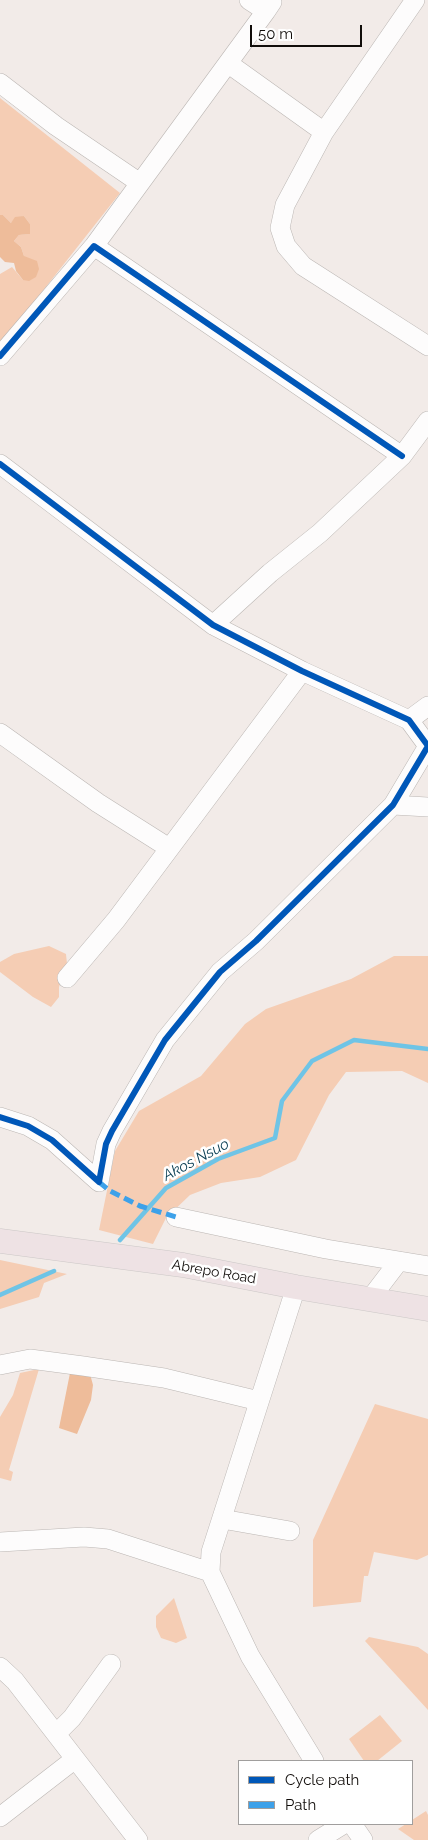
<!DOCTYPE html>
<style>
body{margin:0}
#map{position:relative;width:428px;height:1840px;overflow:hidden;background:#f2ebe8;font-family:Raleway,sans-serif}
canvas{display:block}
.legend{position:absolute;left:238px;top:1760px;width:175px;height:65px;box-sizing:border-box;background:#fff;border:1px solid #a09e9d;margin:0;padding:6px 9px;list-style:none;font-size:15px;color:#110d0a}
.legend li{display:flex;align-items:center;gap:10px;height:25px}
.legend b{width:25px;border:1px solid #a09e9d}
.scale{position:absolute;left:250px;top:25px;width:112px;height:22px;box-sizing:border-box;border:2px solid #110d0a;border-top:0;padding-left:6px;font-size:15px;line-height:18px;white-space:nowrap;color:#110d0a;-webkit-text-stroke:4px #fff;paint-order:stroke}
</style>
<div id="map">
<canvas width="428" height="1840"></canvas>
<ul class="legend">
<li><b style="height:6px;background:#0057b8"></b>Cycle path</li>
<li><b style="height:6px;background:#3da1e9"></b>Path</li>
</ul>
<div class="scale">50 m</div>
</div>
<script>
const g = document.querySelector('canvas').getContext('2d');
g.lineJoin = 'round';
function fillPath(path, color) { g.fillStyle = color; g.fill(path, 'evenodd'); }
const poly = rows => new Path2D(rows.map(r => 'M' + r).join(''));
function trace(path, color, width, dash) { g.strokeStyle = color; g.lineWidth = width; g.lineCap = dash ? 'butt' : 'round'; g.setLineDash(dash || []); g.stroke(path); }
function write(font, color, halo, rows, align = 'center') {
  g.font = font + ' Raleway,sans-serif'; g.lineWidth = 5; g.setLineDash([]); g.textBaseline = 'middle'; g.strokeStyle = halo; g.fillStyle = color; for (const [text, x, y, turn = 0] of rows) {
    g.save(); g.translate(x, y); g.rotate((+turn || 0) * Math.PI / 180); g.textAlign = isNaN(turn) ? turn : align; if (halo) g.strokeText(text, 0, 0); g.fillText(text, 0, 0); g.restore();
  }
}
fillPath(poly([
 [0,98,120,193,0,345,0,274,12,267,23,280,24,256,21,247,14,241,19,235,29,234,30,224,24,216,11,223,3,215,0,215],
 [49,946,66,954,67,964,59,987,59,997,51,1007,33,997,0,972,0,962,14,954],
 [394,956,428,956,428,1083,402,1071,346,1072,329,1095,296,1160,260,1177,221,1183,190,1195,166,1218,153,1244,99,1230,115,1151,139,1111,201,1076,245,1024,266,1009,351,979],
 [0,1260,67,1274,44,1283,39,1297,0,1309],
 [39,1369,9,1470,13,1472,11,1481,0,1478,0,1417,13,1395,20,1373],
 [375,1404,428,1419,428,1555,417,1560,374,1552,368,1576,364,1576,361,1602,313,1607,313,1540],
 [174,1598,187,1638,176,1643,161,1638,156,1627,156,1616],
 [369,1637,418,1647,428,1654,428,1710,365,1641],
 [380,1715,402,1741,377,1761,364,1761,349,1739],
 [426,1811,428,1815,428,1840,414,1840,398,1829,406,1824,412,1824,412,1820]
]), '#f5cdb4');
fillPath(poly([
 [0,215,3,215,11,223,15,217,24,216,30,224,30,234,19,235,14,241,21,247,24,256,37,261,39,269,36,277,29,281,23,280,16,271,14,263,5,262,0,257],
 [70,1373,90,1374,93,1385,91,1400,77,1434,59,1428]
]), '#eebc9a');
trace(poly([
 [120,1240,166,1188,218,1159,275,1138,282,1101,312,1061,354,1040,428,1049],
 [0,1295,54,1271]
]), '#6fc4e6', 4.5);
const minor = poly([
 [249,0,266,11,272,2],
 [415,0,324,132,285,205,280,228,286,246,303,266,428,346],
 [229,64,324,132],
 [0,83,56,126,140,183],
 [94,246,266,11],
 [0,356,94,246,402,456],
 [0,464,213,625,302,671,409,720,428,746],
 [213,625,270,573,320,533,402,456,428,421],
 [409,720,428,706],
 [0,733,98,803,169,848],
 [393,805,428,807],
 [67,978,116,920,302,671],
 [0,1117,28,1126,52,1140,99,1182,106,1144,112,1131,165,1040,220,972,256,941,393,805,428,746],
 [176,1217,326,1249,428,1266],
 [296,1287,211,1552,210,1572,250,1656,314,1761],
 [370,1299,399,1261],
 [0,1365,30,1359,83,1366,164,1378,259,1401],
 [222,1519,290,1531],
 [0,1542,84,1537,108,1539,210,1572],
 [0,1667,15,1681,138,1840],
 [56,1734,72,1718,111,1664],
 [0,1817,75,1759],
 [352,1824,363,1840],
 [318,1840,344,1824]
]);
const major = poly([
 [0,1241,183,1265,296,1287,428,1309]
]);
trace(minor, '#bbb6b3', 20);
trace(major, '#cbc7c6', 25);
trace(minor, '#fdfcfc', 19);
trace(major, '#eee2e4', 24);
trace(poly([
 [99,1182,110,1191,140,1206,176,1217]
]), '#3da1e9', 5, [10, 5]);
trace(poly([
 [0,356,94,246,402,456],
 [0,464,213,625,302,671,409,720,428,746],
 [0,1117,28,1126,52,1140,99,1182,106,1144,112,1131,165,1040,220,972,256,941,393,805,428,746]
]), '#0057b8', 6);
write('14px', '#110d0a', '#fff', [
 ["Abrepo Road",214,1272,10]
]);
write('italic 15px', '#0c4055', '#fff', [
 ["Akos Nsuo",196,1160,-28]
]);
</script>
